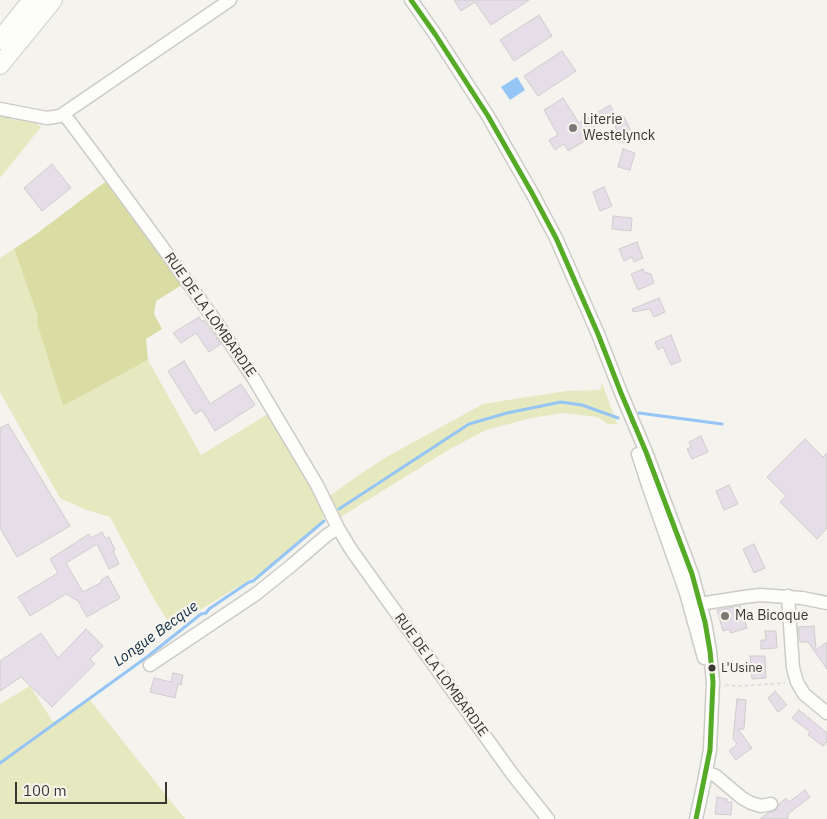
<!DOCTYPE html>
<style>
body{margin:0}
#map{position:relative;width:827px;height:819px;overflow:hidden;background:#f4f3ee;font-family:"IBM Plex Sans",sans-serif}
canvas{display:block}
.scale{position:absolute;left:15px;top:782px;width:152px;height:22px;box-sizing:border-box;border:2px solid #383734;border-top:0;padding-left:6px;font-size:15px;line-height:18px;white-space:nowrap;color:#383734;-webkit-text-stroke:4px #f6f4ec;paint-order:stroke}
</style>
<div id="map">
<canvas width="827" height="819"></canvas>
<div class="scale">100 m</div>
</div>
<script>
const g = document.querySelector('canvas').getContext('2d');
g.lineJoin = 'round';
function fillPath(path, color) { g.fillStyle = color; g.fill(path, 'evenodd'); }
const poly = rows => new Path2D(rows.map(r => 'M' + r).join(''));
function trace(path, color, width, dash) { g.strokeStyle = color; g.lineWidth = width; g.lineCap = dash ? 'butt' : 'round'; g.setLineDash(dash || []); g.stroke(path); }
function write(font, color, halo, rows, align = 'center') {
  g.font = font + ' "IBM Plex Sans",sans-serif'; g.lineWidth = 4.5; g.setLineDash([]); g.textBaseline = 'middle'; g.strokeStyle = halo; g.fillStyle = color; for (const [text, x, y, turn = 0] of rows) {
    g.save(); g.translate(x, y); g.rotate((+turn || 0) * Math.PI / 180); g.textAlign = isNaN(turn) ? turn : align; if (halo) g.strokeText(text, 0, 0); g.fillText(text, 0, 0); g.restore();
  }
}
fillPath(poly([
 [0,115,14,120,35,122,41,127,0,178],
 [35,235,14,249,38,317,43,341,63,406,148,360,201,455,268,414,303,473,320,503,323,511,324,519,320,526,259,574,172,627,155,601,110,517,84,509,60,498,0,392,0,258],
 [602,383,617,424,608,424,597,417,563,413,531,418,486,430,450,449,339,518,327,498,359,475,388,456,483,404,566,391,600,390],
 [30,686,53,722,90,700,185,819,0,819,0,704]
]), '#e6e9bf');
fillPath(poly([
 [109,179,185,283,156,301,154,314,162,329,146,339,148,360,63,406,37,323,38,317,14,249,35,235]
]), '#d9dda4');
fillPath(poly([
 [517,77,525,90,510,100,501,87]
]), '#95c5f4');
trace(poly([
 [639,413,722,424],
 [339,509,469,424,507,413,561,402,582,405,618,418],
 [0,763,147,657,201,614,206,613,209,609,249,582,253,581,324,521]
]), '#95c5f4', 3);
const building = poly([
 [454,0,529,0,491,25,475,2,461,11,454,0],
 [539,15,552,36,514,61,500,40,539,15],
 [562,51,576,71,538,96,524,76,562,51],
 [563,98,579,123,610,105,615,114,584,133,588,139,568,151,564,144,555,150,549,140,558,135,544,110,563,98],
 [624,117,634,137,623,143,613,122,624,117],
 [623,149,635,153,630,170,618,167,623,149],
 [52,164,71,188,42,211,24,188,52,164],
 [604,187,612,206,600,211,593,192,604,187],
 [613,216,632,218,631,231,612,229,613,216],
 [637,242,643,258,634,262,632,257,624,261,619,249,637,242],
 [643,269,644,272,651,274,654,283,638,290,631,274,643,269],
 [659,298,665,312,654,317,650,309,633,312,632,309,659,298],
 [199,317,202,322,204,320,221,344,209,352,196,333,181,343,173,333,199,317],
 [671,335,681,361,671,365,663,347,658,350,655,342,671,335],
 [184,361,210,404,241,384,255,405,215,431,202,410,195,414,168,371,184,361],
 [8,424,70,526,17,557,0,528,0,428,8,424],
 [701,436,708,452,692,459,687,449,691,447,689,442,701,436],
 [805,439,823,457,827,453,827,528,817,539,780,502,786,496,767,477,805,439],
 [729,485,738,504,724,510,716,491,729,485],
 [102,532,106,539,109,537,115,550,113,551,119,564,109,569,97,544,66,563,83,592,102,582,101,580,108,576,120,598,87,617,78,601,66,594,30,616,18,597,58,573,50,559,89,534,91,538,102,532],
 [754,544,765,568,754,573,743,549,754,544],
 [740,606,747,628,731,633,729,629,723,631,717,610,740,606],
 [814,626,816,650,827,642,827,669,808,642,800,642,798,627,814,626],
 [86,629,103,646,90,659,95,664,52,707,21,677,0,691,0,661,41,633,58,658,86,629],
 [765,631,776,631,777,648,761,649,761,640,766,640,765,631],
 [750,656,765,656,766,678,752,679,750,656],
 [173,673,183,675,181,685,178,684,175,698,150,692,154,678,171,682,173,673],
 [775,691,787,705,778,712,768,698,775,691],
 [737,699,746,700,744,729,738,729,752,748,736,760,729,751,737,744,733,739,737,699],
 [799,710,827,733,827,742,823,746,808,735,810,732,792,718,799,710],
 [805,790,810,797,788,814,788,819,760,819,768,813,776,810,779,804,786,798,789,802,805,790],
 [717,797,727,799,726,802,732,802,731,815,715,814,717,797]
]);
fillPath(building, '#e5dde7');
trace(building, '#cfcdcc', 1);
const minor = poly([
 [411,0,435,34,488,116,532,193,556,238,598,334,621,393,646,452,692,574,705,622,710,651,713,682,710,750,704,782,696,819],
 [0,109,47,118,60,116,230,0],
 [64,114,97,158,163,248,214,319,254,379,317,485,338,528,352,551,513,775,548,819],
 [638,454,648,485,686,593,704,658],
 [788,596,793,668,797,682,804,694,827,713],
 [693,605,744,597,760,595,802,598,827,603],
 [150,665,256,594,292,565,327,535,338,528],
 [706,772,716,776,742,798,751,803,761,806,771,804]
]);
const highway = poly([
 [0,40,32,0],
 [0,65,53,0]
]);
trace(minor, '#cccbc8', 15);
trace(highway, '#cccbc8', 20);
trace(poly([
 [725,685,737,686,785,683]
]), '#e0dfde', 2, [4, 2.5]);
trace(minor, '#fdfdfc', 12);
trace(highway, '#fdfdfc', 18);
trace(poly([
 [411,0,435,34,488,116,532,193,556,238,598,334,621,393,646,452,692,574,705,622,710,651,713,682,710,750,696,819]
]), '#55ab26', 5);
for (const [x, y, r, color] of [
 [573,128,5,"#7a7975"],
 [725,616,5,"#7a7975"],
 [712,668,4.5,"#383734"]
]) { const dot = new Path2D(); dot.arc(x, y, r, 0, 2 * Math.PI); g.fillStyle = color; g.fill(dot); trace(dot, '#f6f4ec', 2); }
write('13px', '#383734', '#f6f4ec', [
 ["L'Usine",721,668]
], 'left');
write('14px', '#383734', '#f6f4ec', [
 ["Literie",583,120],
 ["Westelynck",583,136],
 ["Ma Bicoque",735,616]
], 'left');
write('14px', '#383734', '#f6f4ec', [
 ["RUE DE LA LOMBARDIE",210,315,55],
 ["RUE DE LA LOMBARDIE",441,675,54]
]);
write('italic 15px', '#0f2c48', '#f6f4ec', [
 ["Longue Becque",156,634,-36]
]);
</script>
